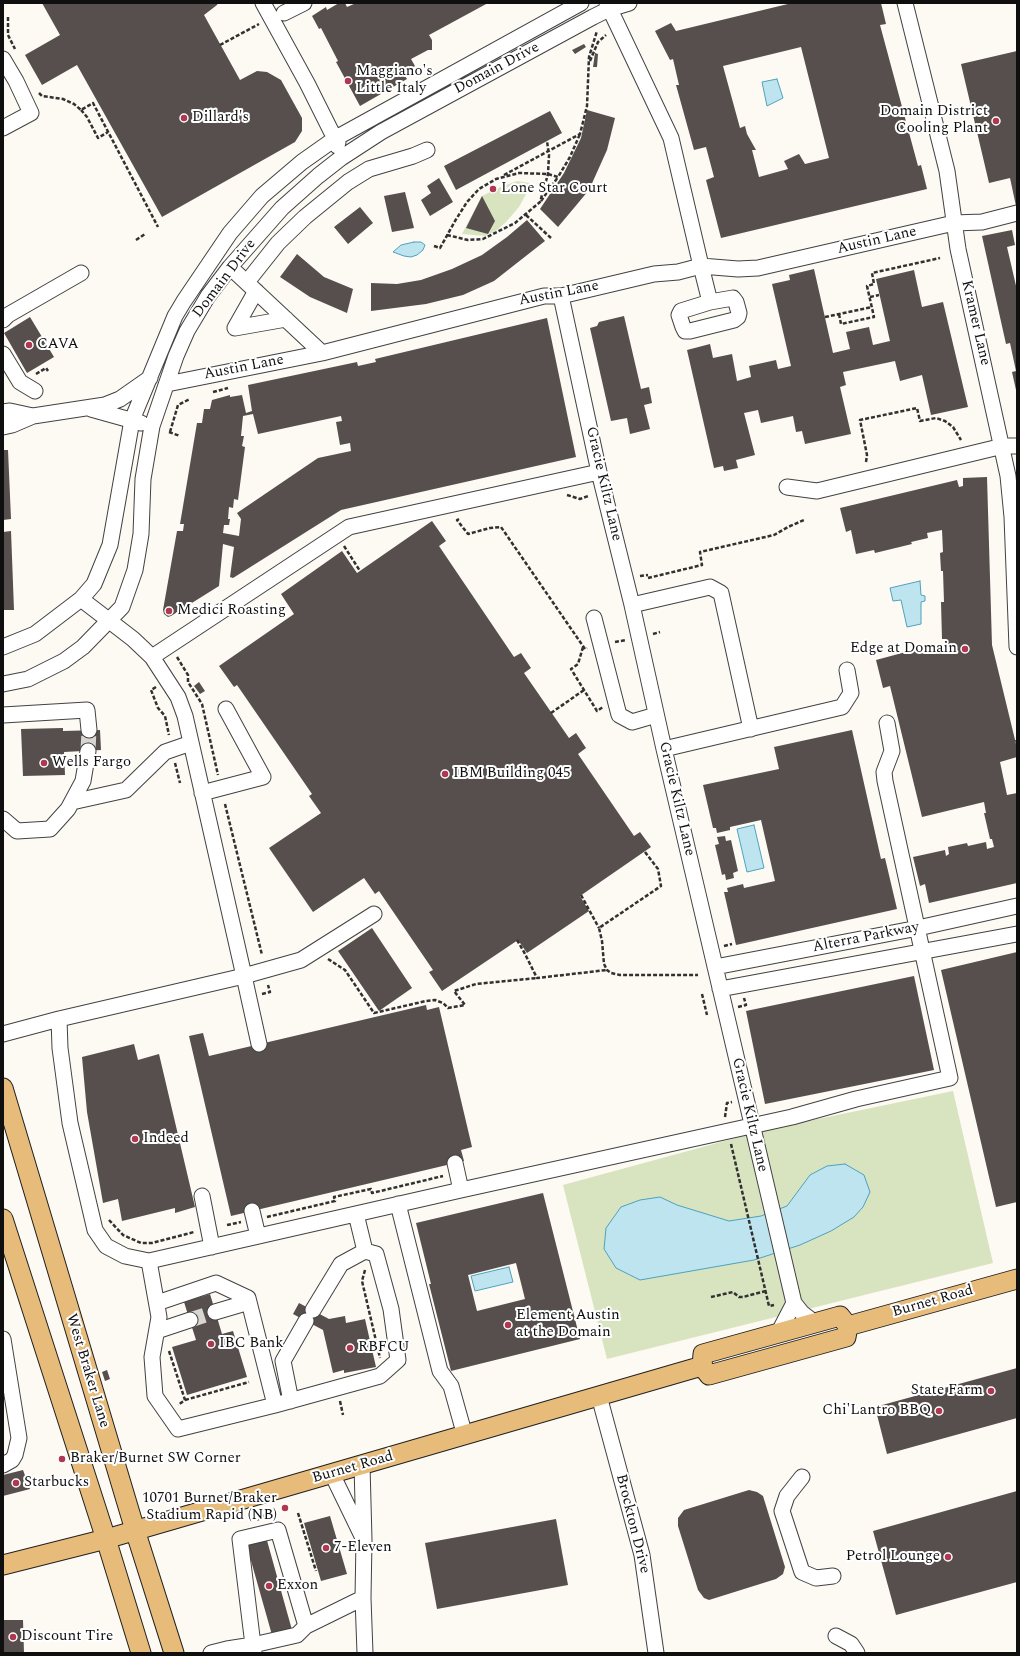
<!DOCTYPE html>
<style>
body{margin:0}
#map{position:relative;width:1020px;height:1656px;overflow:hidden;background:#fdf9f3;font-family:Spectral,serif}
canvas{display:block}
.frame{position:absolute;inset:0;border:4px solid #0f0f0f;pointer-events:none}
</style>
<div id="map">
<canvas width="1020" height="1656"></canvas>
<div class="frame"></div>
</div>
<script>
const g = document.querySelector('canvas').getContext('2d');
g.lineJoin = 'round';
function fillPath(path, color) { g.fillStyle = color; g.fill(path, 'evenodd'); }
const poly = rows => new Path2D(rows.map(r => 'M' + r).join(''));
function trace(path, color, width, dash) { g.strokeStyle = color; g.lineWidth = width; g.lineCap = dash ? 'butt' : 'round'; g.setLineDash(dash || []); g.stroke(path); }
function write(font, color, halo, rows, align = 'center') {
  g.font = font + ' Spectral,serif'; g.lineWidth = 4; g.setLineDash([]); g.textBaseline = 'middle'; g.strokeStyle = halo; g.fillStyle = color; for (const [text, x, y, turn = 0] of rows) {
    g.save(); g.translate(x, y); g.rotate((+turn || 0) * Math.PI / 180); g.textAlign = isNaN(turn) ? turn : align; if (halo) g.strokeText(text, 0, 0); g.fillText(text, 0, 0); g.restore();
  }
}
fillPath(poly([
 [517,181,530,183,531,185,519,207,506,222,497,230,485,236,462,234,482,196,498,188],
 [953,1091,993,1263,607,1359,563,1185,765,1130]
]), '#d8e4c0');
const water = poly([
 [777,79,783,98,767,106,762,82,777,79],
 [414,242,421,242,425,245,423,250,417,255,411,257,404,256,393,252,401,245,414,242],
 [920,581,921,595,925,596,925,601,921,602,921,624,907,627,901,600,893,601,890,588,920,581],
 [754,825,764,868,747,872,737,829,754,825],
 [845,1164,864,1175,870,1192,863,1207,854,1217,831,1231,800,1245,754,1260,640,1280,616,1268,604,1249,606,1228,621,1207,640,1200,660,1197,677,1205,729,1221,761,1216,787,1206,810,1175,827,1166,845,1164],
 [509,1267,513,1282,475,1291,471,1276,509,1267]
]);
fillPath(water, '#bde4ef');
trace(water, '#4ea2bc', 1);
fillPath(poly([
 [42,3,218,3,217,5,204,15,240,80,257,71,267,72,281,80,302,118,302,131,295,142,162,217,77,65,42,85,25,55,60,35],
 [339,3,345,3,347,7,356,3,488,3,429,35,432,40,432,50,428,50,411,59,415,66,403,73,407,79,360,106,336,62,338,61,321,28,319,29,312,16,326,7,327,10],
 [792,3,881,3,886,24,880,25,918,166,921,165,927,189,721,238,706,180,714,177,706,147,694,150,676,85,679,85,673,59,670,60,655,31,671,23,676,31],
 [801,47,829,158,805,164,799,154,784,161,788,169,759,177,752,150,756,150,747,134,745,126,740,128,723,66],
 [584,44,586,47,575,54,572,50],
 [1017,51,1017,206,1016,206,1010,178,989,183,961,64],
 [595,53,598,54,597,67,593,67],
 [587,110,615,118,607,150,589,190,558,227,540,209,564,173,581,138],
 [550,111,562,133,456,190,444,166],
 [439,178,453,202,430,216,421,200,431,193,427,186],
 [405,192,414,228,392,232,384,196],
 [482,196,495,221,488,234,466,228],
 [360,207,373,223,348,244,334,227],
 [527,220,545,241,494,281,463,295,426,304,371,311,371,283,397,284,421,280,452,269,482,255,507,237],
 [1012,230,1015,245,1007,247,1017,290,1016,390,1012,372,1016,371,1010,343,1006,344,982,236],
 [297,254,324,277,353,289,347,313,310,297,280,277],
 [814,269,833,353,850,349,846,332,869,327,873,345,890,341,876,279,914,270,922,307,943,302,968,407,931,415,922,375,900,381,895,361,843,372,846,385,840,387,851,434,805,444,802,431,796,432,793,416,761,423,758,410,744,413,755,455,736,460,738,468,724,471,723,466,714,468,687,350,710,344,713,358,732,354,737,381,751,377,749,366,776,360,778,369,791,366,772,284,790,280,789,275],
 [624,316,641,389,649,387,652,403,644,405,650,429,630,434,627,418,611,421,590,328,597,326,599,322],
 [30,317,54,357,27,373,4,333],
 [547,318,576,457,341,510,233,578,230,577,234,547,223,544,219,586,171,616,168,617,164,614,163,610,177,531,183,531,184,524,180,524,197,423,202,423,204,409,210,409,212,400,230,395,230,397,242,395,246,413,252,411,248,385,357,362,358,366,376,362,375,359],
 [253,414,258,434,341,416,342,421,336,422,340,445,350,443,351,451,318,458,237,513,241,519,239,536,223,533,224,525,229,525,230,519,228,519,229,507,233,508,234,499,238,500,245,447,242,446,244,436,241,436,243,416],
 [3,450,8,450,11,519,3,520],
 [987,477,992,645,1017,748,1017,757,1000,762,1007,795,1017,793,1017,883,929,903,925,884,920,886,913,857,945,850,946,856,949,854,948,847,967,843,968,846,986,842,987,849,994,847,992,839,990,839,984,813,986,813,984,802,922,817,890,686,883,688,876,660,928,646,929,651,946,647,946,639,942,639,941,602,944,602,943,571,941,571,940,553,943,552,942,530,927,533,928,538,911,542,912,544,875,553,874,550,856,554,851,530,846,532,840,508,957,480,959,487,963,486,963,478],
 [432,521,446,541,439,546,514,657,521,653,531,668,524,673,569,738,576,733,586,748,578,754,634,836,640,832,651,847,580,896,589,911,527,953,518,940,442,991,429,972,433,970,379,891,375,894,364,878,313,912,269,848,321,813,309,796,312,794,237,685,234,687,219,666,294,614,281,594,342,551,357,573],
 [11,531,14,610,3,610,3,532],
 [199,682,205,691,200,694,194,686],
 [63,728,63,731,100,730,101,750,64,752,65,775,23,776,21,729],
 [852,730,881,859,885,858,897,909,736,945,724,892,728,892,727,888,743,884,744,888,775,881,761,820,730,827,730,830,717,833,716,828,713,828,703,785,779,769,774,747],
 [725,836,726,841,731,840,738,871,733,873,734,878,726,880,725,874,722,875,715,845,719,844,717,837],
 [372,928,412,988,379,1011,338,951],
 [1017,952,1017,1202,996,1207,941,970],
 [914,976,934,1070,765,1104,746,1011],
 [426,1005,427,1010,439,1007,472,1147,461,1150,464,1161,231,1216,189,1036,203,1033,209,1056],
 [134,1044,138,1060,159,1054,195,1207,175,1213,175,1208,122,1221,118,1199,103,1203,87,1112,82,1057],
 [543,1193,580,1339,451,1371,429,1284,431,1284,416,1223],
 [516,1263,525,1299,477,1311,468,1275],
 [210,1294,222,1334,233,1331,247,1377,187,1395,172,1347,196,1340,184,1302],
 [299,1303,329,1319,345,1316,346,1323,365,1319,376,1367,344,1373,344,1370,333,1373,323,1330,293,1314],
 [1017,1368,1017,1418,887,1454,875,1407],
 [107,1370,110,1379,105,1381,102,1372],
 [23,1470,30,1489,3,1496,3,1475],
 [749,1490,757,1492,763,1496,785,1567,783,1574,776,1579,709,1600,704,1598,698,1590,678,1526,678,1518,684,1510],
 [1017,1491,1017,1582,896,1615,873,1531],
 [265,1514,266,1518,257,1521,256,1516],
 [330,1516,347,1574,321,1581,304,1523],
 [556,1519,568,1585,437,1609,425,1543],
 [266,1537,292,1630,272,1635,246,1543],
 [3,1620,23,1620,24,1653,3,1653]
]), '#564f4d');
trace(poly([
 [88,751,89,730],
 [190,1320,215,1312]
]), '#d9d6d1', 15, [15, 8]);
const minor = poly([
 [263,3,307,83,331,131,336,138,338,142,337,146],
 [607,3,671,138,701,266,710,302,681,311,679,315,683,327,685,331,690,331,734,320,738,317,739,313,736,302,733,298,710,302],
 [905,3,947,171,958,249,1008,476,1012,517,1017,647],
 [284,13,304,3],
 [3,59,16,81,31,113,3,128],
 [230,267,322,353],
 [247,282,278,243,305,217,348,182,369,169,413,156,427,150],
 [256,291,235,328,286,319],
 [561,296,599,472,632,605,664,749,794,1303,802,1313,815,1323],
 [3,320,8,315,81,273],
 [3,354,20,382,35,391],
 [167,384,322,353,544,296,561,296,654,274,678,272,701,266,738,269,758,268,954,223,982,222,1017,213],
 [91,409,141,423],
 [3,412,10,411,33,416],
 [3,427,12,425,33,416,105,405,120,399,150,378],
 [787,487,817,491,1003,446,1017,446],
 [81,599,133,639,152,657,178,697,185,716,244,976,301,960,374,914],
 [632,605,710,587,721,593,751,729],
 [594,618,619,715,632,722,656,715],
 [3,647,35,634,81,599,94,584,110,545,132,420,175,316,184,301,230,233,262,196,302,162,336,138,581,3],
 [152,657,349,527,599,472],
 [3,684,28,679,64,661,83,647,122,607,135,570,141,534,143,479,152,426,176,356,187,331,208,296,230,267,282,208,318,176,341,158,381,132,593,17,609,9,629,3],
 [3,715,87,710,89,730],
 [664,749,842,707,851,693,847,670],
 [202,793,263,777,226,709],
 [72,802,126,790,165,752,191,743],
 [3,819,17,831,50,829,68,809,83,781,88,751],
 [715,967,918,928,1017,906],
 [720,989,1017,934],
 [59,1019,60,1048,70,1123,95,1230,106,1246,125,1256,149,1261,461,1190,792,1117,856,1099,950,1078,885,781,884,772,892,751,887,723],
 [3,1034,59,1019,244,976,259,1044],
 [455,1163,461,1190],
 [202,1196,212,1247],
 [398,1204,440,1371,451,1386,465,1436],
 [252,1211,258,1236],
 [356,1214,365,1251],
 [149,1261,159,1317,152,1357,155,1396,178,1429,275,1405,380,1376,398,1360,391,1309,376,1254,365,1251,341,1264,313,1310],
 [157,1303,216,1283,248,1298,275,1405],
 [215,1312,249,1302],
 [157,1331,190,1320],
 [777,1333,781,1328,794,1303],
 [3,1339,19,1438,15,1455,12,1460,3,1465],
 [599,1396,642,1555,656,1653],
 [291,1401,283,1361,306,1321],
 [332,1474,364,1540,362,1465],
 [802,1477,787,1496,782,1511,802,1572,816,1578,833,1576],
 [364,1540,363,1598,365,1653],
 [306,1626,363,1598],
 [836,1636,851,1644,857,1653],
 [211,1653,227,1649,253,1645,297,1635,306,1626,278,1530,240,1539,253,1645,254,1653]
]);
const major = poly([
 [3,1088,135,1530,174,1653],
 [3,1219,106,1539,141,1653],
 [840,1316,848,1326,846,1337,709,1375,702,1366,703,1354,840,1316],
 [848,1326,1017,1279],
 [3,1565,106,1539,702,1366]
]);
trace(minor, '#424242', 17);
trace(major, '#202020', 21);
trace(poly([
 [8,17,8,35,15,49],
 [220,45,259,24],
 [590,61,598,42,606,35],
 [39,93,42,96,63,99,74,104,81,110,93,103,158,227],
 [81,110,87,117,98,138,108,132],
 [504,175,580,134,587,106,589,57,597,31],
 [541,201,558,177],
 [526,215,551,238],
 [447,235,468,240,483,239,515,223,540,202,548,174,549,155,547,141],
 [136,240,145,234],
 [434,246,440,248,455,221,467,202,479,189,496,179,519,173,548,174,558,177,570,157,580,134],
 [870,297,879,295],
 [839,314,841,324,874,317,867,286,874,284,872,273,940,258],
 [825,317,872,307],
 [36,374,46,368,48,371],
 [213,392,228,388],
 [169,432,180,436],
 [170,432,178,405,190,399],
 [866,462,867,455,860,420,917,408,920,421,936,418,945,421,953,427,961,440],
 [567,495,580,499,588,496],
 [459,519,457,520,468,534,490,528,501,527,585,649,587,648],
 [344,546,360,571],
 [640,576,648,575],
 [648,578,702,565,700,552,774,535,788,527,804,520],
 [653,634,660,632],
 [615,642,626,640],
 [583,647,578,664,571,669,597,711,603,707],
 [177,657,188,675,188,682,202,704,218,775],
 [156,687,151,690,158,708,165,716,169,735],
 [551,713,584,690],
 [1016,740,1017,742],
 [175,763,180,783],
 [225,804,262,955],
 [645,852,658,869,661,886,599,928,602,941,604,964,607,970,611,973,620,975,698,975],
 [581,895,599,928],
 [517,940,524,952,537,978,607,970],
 [724,946,732,944],
 [328,959,345,970,374,1013,426,1001,435,1000,443,1003,448,1008,465,1005,454,991,476,984,537,978],
 [262,994,270,992,268,985],
 [702,994,707,1015],
 [738,1007,746,1005,744,998],
 [725,1117,727,1103,732,1102],
 [731,1144,769,1306,774,1305],
 [267,1217,335,1201,334,1197,371,1189,372,1193,443,1176],
 [109,1220,123,1235,141,1243,152,1243,194,1232],
 [227,1225,241,1222],
 [365,1270,362,1281,380,1358],
 [711,1297,733,1292,739,1297,743,1297,766,1291],
 [169,1351,185,1400,178,1405],
 [185,1400,249,1382],
 [340,1401,343,1415],
 [298,1513,316,1571]
]), '#313131', 2.5, [4, 2]);
trace(minor, '#fff', 15);
trace(major, '#e7bb79', 19);
for (const [x, y, r, color] of [
 [348,81,4,"#ae3851"],
 [184,118,4,"#ae3851"],
 [996,121,4,"#ae3851"],
 [493,189,4,"#ae3851"],
 [29,345,4,"#ae3851"],
 [169,611,4,"#ae3851"],
 [965,649,4,"#ae3851"],
 [44,763,4,"#ae3851"],
 [445,774,4,"#ae3851"],
 [135,1139,4,"#ae3851"],
 [508,1325,4,"#ae3851"],
 [211,1344,4,"#ae3851"],
 [350,1348,4,"#ae3851"],
 [991,1391,4,"#ae3851"],
 [939,1411,4,"#ae3851"],
 [62,1459,4,"#ae3851"],
 [16,1483,4,"#ae3851"],
 [285,1508,4,"#ae3851"],
 [326,1548,4,"#ae3851"],
 [948,1557,4,"#ae3851"],
 [269,1586,4,"#ae3851"],
 [13,1637,4,"#ae3851"]
]) { const dot = new Path2D(); dot.arc(x, y, r, 0, 2 * Math.PI); g.fillStyle = color; g.fill(dot); trace(dot, '#fff', 1.5); }
write('15px', '#0f0f0f', '#fff', [
 ["Domain Drive",497,69,-28],
 ["Austin Lane",877,241,-13],
 ["Domain Drive",225,279,-53],
 ["Austin Lane",559,294,-11],
 ["Kramer Lane",975,323,77],
 ["Austin Lane",244,368,-11],
 ["Gracie Kiltz Lane",603,484,77],
 ["Gracie Kiltz Lane",676,799,77],
 ["Alterra Parkway",866,938,-11],
 ["Gracie Kiltz Lane",749,1115,77],
 ["Burnet Road",933,1302,-16],
 ["West Braker Lane",87,1371,73],
 ["Burnet Road",353,1468,-16],
 ["Brockton Drive",632,1524,76]
]);
write('15px', '#0f0f0f', '#fff', [
 ["Maggiano's",356,72],
 ["Little Italy",356,89],
 ["Domain District",988,112,"right"],
 ["Cooling Plant",988,129,"right"],
 ["Dillard's",192,118],
 ["Lone Star Court",501,189],
 ["CAVA",37,345],
 ["Medici Roasting",177,611],
 ["Edge at Domain",957,649,"right"],
 ["Wells Fargo",52,763],
 ["IBM Building 045",453,774],
 ["Indeed",143,1139],
 ["Element Austin",516,1316],
 ["at the Domain",516,1333],
 ["IBC Bank",219,1344],
 ["RBFCU",358,1348],
 ["State Farm",983,1391,"right"],
 ["Chi'Lantro BBQ",931,1411,"right"],
 ["Braker/Burnet SW Corner",70,1459],
 ["Starbucks",24,1483],
 ["10701 Burnet/Braker",277,1499,"right"],
 ["Stadium Rapid (NB)",277,1516,"right"],
 ["7-Eleven",334,1548],
 ["Petrol Lounge",940,1557,"right"],
 ["Exxon",277,1586],
 ["Discount Tire",21,1637]
], 'left');
</script>
